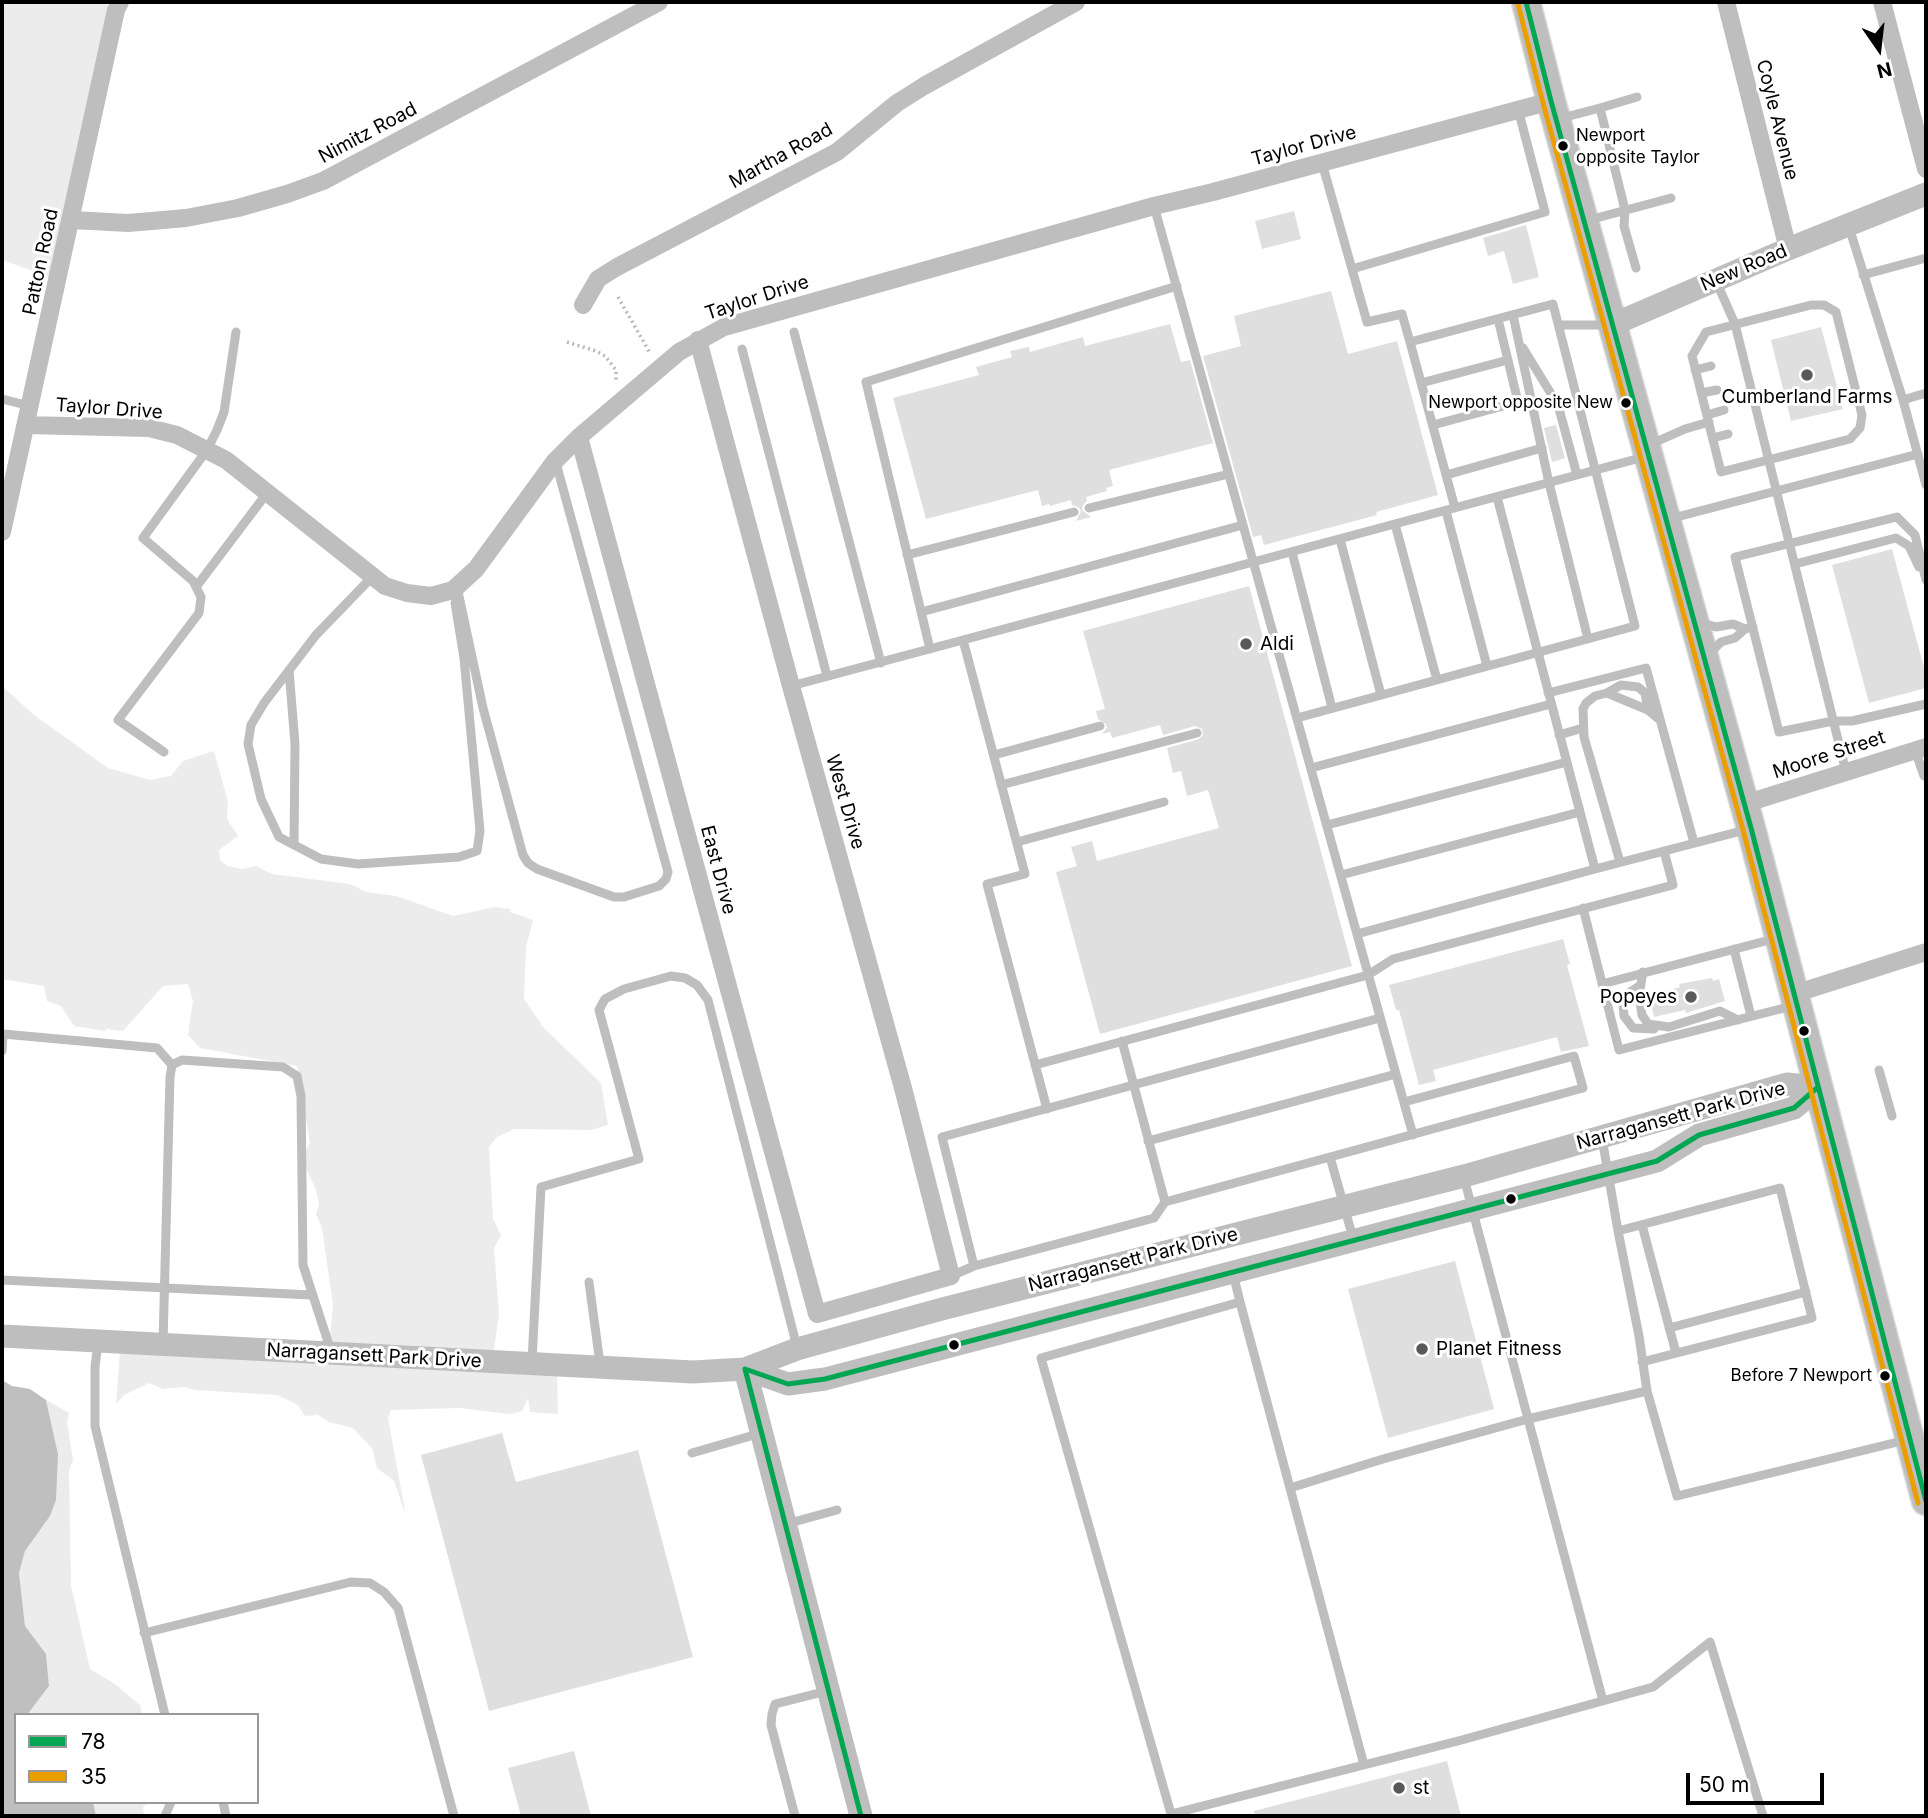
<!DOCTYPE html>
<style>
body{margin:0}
#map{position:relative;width:1928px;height:1818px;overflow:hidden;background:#fff;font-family:Inter,sans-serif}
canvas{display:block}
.frame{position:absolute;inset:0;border:4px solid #000;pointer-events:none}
.legend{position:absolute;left:14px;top:1713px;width:245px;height:91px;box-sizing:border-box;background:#fff;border:2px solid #999;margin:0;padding:9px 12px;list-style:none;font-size:21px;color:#000}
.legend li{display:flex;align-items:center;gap:14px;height:35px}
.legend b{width:35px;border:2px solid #999}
.north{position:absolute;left:1844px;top:14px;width:70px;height:70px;-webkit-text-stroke:5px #fff;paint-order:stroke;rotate:166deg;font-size:19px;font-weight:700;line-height:28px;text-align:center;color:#000}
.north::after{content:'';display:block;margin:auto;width:24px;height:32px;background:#000;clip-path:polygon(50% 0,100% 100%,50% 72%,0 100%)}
.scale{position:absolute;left:1686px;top:1773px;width:138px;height:32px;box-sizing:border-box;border:4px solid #000;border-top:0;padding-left:9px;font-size:21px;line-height:24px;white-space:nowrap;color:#000;-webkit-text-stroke:5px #fff;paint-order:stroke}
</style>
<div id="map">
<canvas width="1928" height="1818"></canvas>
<div class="frame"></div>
<ul class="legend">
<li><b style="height:9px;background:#00a651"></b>78</li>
<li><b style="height:9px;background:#eb9e00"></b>35</li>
</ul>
<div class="north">N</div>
<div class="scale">50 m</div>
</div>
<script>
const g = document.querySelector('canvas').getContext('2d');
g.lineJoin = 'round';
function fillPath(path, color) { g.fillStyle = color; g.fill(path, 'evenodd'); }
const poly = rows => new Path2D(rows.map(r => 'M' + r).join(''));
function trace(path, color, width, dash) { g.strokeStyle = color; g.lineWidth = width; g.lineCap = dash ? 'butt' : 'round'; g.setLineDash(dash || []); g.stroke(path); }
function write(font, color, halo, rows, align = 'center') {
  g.font = font + ' Inter,sans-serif'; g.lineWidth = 6; g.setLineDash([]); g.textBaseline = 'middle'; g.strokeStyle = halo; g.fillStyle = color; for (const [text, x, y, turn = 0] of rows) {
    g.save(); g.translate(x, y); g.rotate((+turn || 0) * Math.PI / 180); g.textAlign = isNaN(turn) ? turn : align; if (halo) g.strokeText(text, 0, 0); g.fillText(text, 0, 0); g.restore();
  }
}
fillPath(poly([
 [2,2,107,2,109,21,56,279,2,260],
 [2,686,34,715,108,768,150,780,171,776,183,761,214,751,228,802,227,819,238,836,219,850,220,860,227,866,242,869,256,866,272,874,350,884,366,892,396,896,453,916,495,907,510,909,510,912,533,920,526,947,524,999,544,1028,601,1083,608,1125,591,1130,514,1129,497,1137,489,1147,493,1219,501,1235,494,1248,499,1314,493,1357,557,1369,558,1414,530,1412,528,1398,522,1411,510,1414,460,1408,391,1410,388,1418,406,1516,394,1481,377,1468,372,1448,353,1428,329,1422,318,1415,305,1416,298,1405,277,1395,195,1390,185,1387,163,1389,149,1383,124,1395,116,1404,121,1337,329,1347,333,1305,322,1228,316,1214,319,1205,316,1190,302,1159,310,1143,297,1066,200,1048,188,1035,193,1001,188,984,163,986,123,1031,106,1029,105,1031,74,1026,61,1006,47,1001,44,986,2,979],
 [46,1400,69,1413,67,1422,73,1460,69,1470,71,1586,90,1669,115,1684,140,1705,142,1715,27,1715,49,1686,46,1654,25,1627,19,1573,25,1551,50,1516,58,1454],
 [93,1802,149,1802,143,1807,144,1816,96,1816]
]), '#ececec');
fillPath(poly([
 [2,1380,12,1386,30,1389,46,1400,58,1454,56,1500,50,1516,25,1551,19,1573,25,1626,46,1654,49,1686,27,1715,16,1715,16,1802,93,1802,96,1816,2,1816]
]), '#bfbfbf');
fillPath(poly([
 [1294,211,1301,239,1262,249,1255,221],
 [1526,225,1539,277,1513,284,1504,251,1488,256,1483,238],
 [1331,291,1348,354,1397,341,1438,495,1376,512,1377,515,1264,545,1261,535,1253,537,1203,356,1241,346,1234,316],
 [1170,324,1181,362,1190,360,1213,443,1109,470,1113,486,1106,488,1107,491,1086,497,1087,501,1083,505,1082,510,1091,517,1076,521,1081,511,1078,507,1072,505,1071,500,1050,506,1049,504,1042,506,1038,490,926,519,893,398,979,375,976,367,1012,357,1010,351,1029,347,1030,352,1083,337,1085,346],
 [1821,327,1843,409,1791,421,1771,340],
 [1556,425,1565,458,1552,462,1544,428],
 [1892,549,1926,675,1926,688,1869,703,1832,565],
 [1249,586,1352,966,1100,1034,1056,872,1077,866,1071,847,1092,841,1097,861,1219,828,1208,790,1187,796,1181,771,1173,773,1167,748,1199,739,1203,735,1202,729,1195,726,1163,735,1160,725,1112,738,1110,732,1102,734,1107,728,1106,724,1098,719,1096,711,1105,709,1083,631],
 [1563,939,1570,964,1567,965,1589,1046,1561,1052,1557,1037,1433,1070,1436,1081,1419,1085,1399,1010,1396,1010,1389,985],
 [1712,978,1713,981,1719,979,1725,1001,1686,1013,1685,1010,1654,1017,1651,1003,1659,1001,1657,993,1680,987,1679,984],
 [1455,1261,1494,1409,1388,1438,1348,1289],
 [502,1433,516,1482,638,1450,693,1657,489,1711,421,1455],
 [574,1751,591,1816,521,1816,508,1768],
 [1447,1761,1461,1816,1255,1816,1254,1811]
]), '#dfdfdf');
const primary = poly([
 [1526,2,1551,101,1751,828,1926,1501]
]);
trace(primary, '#dbdbdb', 31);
trace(poly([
 [618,297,650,353],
 [567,342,596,351,605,356,616,370,616,382]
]), '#b9b9b9', 3.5, [2, 3.5]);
trace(poly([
 [1600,108,1637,97],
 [1558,119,1600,108,1625,210,1624,226,1636,268],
 [1322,163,1367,322,1402,314,1410,342],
 [1154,206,1413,1135],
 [1589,220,1671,198],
 [1849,227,1903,400,1926,485],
 [1352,269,1545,212,1518,109],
 [1863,275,1926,258],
 [1716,281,1735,324,1846,772],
 [1811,305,1824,305,1836,312,1862,415,1860,428,1850,439,1721,472,1692,356,1706,332,1811,305],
 [1513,315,1549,483,1588,639],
 [1559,325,1607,325],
 [794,332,881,663],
 [1523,348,1558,405,1577,475],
 [742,349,827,676],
 [1695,370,1711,366],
 [1421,383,1508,360],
 [1701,393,1717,390],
 [2,399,30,406],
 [1903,400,1926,393],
 [1707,415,1724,410],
 [1433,425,1518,402,1498,319],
 [1713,438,1728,434],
 [1651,444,1685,429,1709,422],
 [1446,475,1542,448],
 [1089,508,1229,474],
 [1446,511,1487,666],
 [1669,519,1918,454],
 [1395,524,1437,680],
 [1340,539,1381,695],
 [1292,552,1332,708],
 [907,555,1074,512],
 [1795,564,1896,538,1909,546,1919,567],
 [373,576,316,635,264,703,251,725,248,744,261,799,279,837,321,859,358,864,459,857,477,851,480,831,464,658,455,603],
 [1926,580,1915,535,1897,517,1735,557,1779,732,1833,721,1852,721,1926,704],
 [196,587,267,493],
 [457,587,483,708,523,855,528,863,537,869,614,897,624,897,659,886,666,879,668,872,556,463],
 [921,612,1243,525],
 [1699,622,1716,627,1733,624,1745,629],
 [963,640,1644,457],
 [930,649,866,382,1177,286],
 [1708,655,1721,642,1735,638,1745,629,1753,627],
 [289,670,295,744,294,845],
 [791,686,963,640,1025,874,987,884,1047,1109],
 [1548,693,1646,668,1694,843],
 [1607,693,1621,685,1638,687,1645,693,1648,710],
 [1297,718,1635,626,1553,304,1410,342,1455,508],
 [1559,735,1583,728],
 [1915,750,1924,776],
 [164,752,118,720,199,613,201,597,193,581,143,538,207,450,217,430,224,412,236,332],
 [994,755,1100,726],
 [1311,768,1551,704],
 [1001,785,1197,733],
 [1327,825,1567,762],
 [1017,842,1164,802],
 [1620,862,1584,737,1583,709,1586,703,1595,696,1607,693,1648,710,1660,720],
 [1595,869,1749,829],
 [1341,875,1580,812],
 [1583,908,1619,1050,1792,1006],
 [1357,934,1595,869,1497,497],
 [1734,949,1751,1016],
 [1643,972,1639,995,1642,1015,1648,1024,1669,1027,1720,1011,1738,1020],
 [1602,984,1777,938],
 [1641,985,1630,992,1623,1005,1624,1016,1633,1028,1654,1029],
 [1122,1041,1165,1202],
 [2,1051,3,1034,157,1048,172,1065],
 [1035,1065,1368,975,1393,959,1673,885,1664,851],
 [1879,1070,1892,1116],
 [1602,1138,1618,1231,1639,1336,1647,1391,1677,1496,1906,1440],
 [1148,1141,1396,1074],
 [1330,1157,1353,1238],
 [1464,1178,1603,1701],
 [1642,1225,1676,1353],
 [1618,1231,1780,1188,1812,1318,1642,1362],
 [974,1266,942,1137,1380,1018],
 [1233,1273,1240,1302],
 [951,1276,974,1266,1154,1218,1165,1202,1583,1088,1574,1056,1404,1102],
 [2,1280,311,1295],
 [589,1282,600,1364],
 [1669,1328,1806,1292],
 [98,1343,95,1367,95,1426,165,1715],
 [163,1343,170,1077,172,1065,182,1060,283,1067,297,1076,301,1096,303,1265,331,1351],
 [532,1361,541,1187,639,1159,599,1010,605,999,624,989,671,976,685,978,697,985,708,1000,797,1347],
 [1647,1391,1528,1419,1383,1459,1290,1488,1240,1302,1041,1358,1171,1814,1458,1741,1653,1687,1710,1642,1763,1816],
 [692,1453,761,1433],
 [1290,1488,1364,1765],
 [786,1524,837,1510],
 [144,1633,351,1582,370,1583,384,1592,398,1608,454,1816],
 [223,1802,226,1816],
 [165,1816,171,1802],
 [795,1816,771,1725,772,1714,775,1704,827,1691]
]), '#bebebe', 9);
trace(poly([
 [1726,2,1788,249],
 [1882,2,1926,169],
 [72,220,128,223,186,218,238,208,287,194,323,181,659,2],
 [583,305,598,279,617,267,837,152,897,103,924,86,1076,2],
 [26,425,149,428,177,435,226,460,385,586,407,593,431,596,453,590,476,569,555,461,579,437,679,352,724,327,1154,206,1213,192,1551,101],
 [579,437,817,1314,951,1276,903,1088,791,686,698,340],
 [2,532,116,10,120,2],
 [1744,804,1926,747],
 [1794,994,1926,952]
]), '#bebebe', 18);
trace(poly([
 [1612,325,1788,249,1926,194],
 [2,1336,693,1372,745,1369,797,1349,942,1309,1464,1176,1787,1084,1818,1087],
 [745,1369,788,1384,825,1379,1657,1161,1699,1135,1794,1108,1818,1087],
 [745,1369,861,1816]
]), '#bebebe', 23);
trace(primary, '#bebebe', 28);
trace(poly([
 [1526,2,1551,101,1751,828,1926,1501],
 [745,1369,788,1384,825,1379,1657,1161,1699,1135,1794,1108,1818,1087],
 [745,1369,861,1816]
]), '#00a651', 5);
trace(poly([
 [1518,4,1543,103,1743,830,1918,1503]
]), '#eb9e00', 5);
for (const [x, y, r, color] of [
 [1563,146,6,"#000"],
 [1807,375,7,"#595959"],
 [1626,403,6,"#000"],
 [1246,644,7,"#595959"],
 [1691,997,7,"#595959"],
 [1804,1031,6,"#000"],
 [1511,1199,6,"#000"],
 [954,1345,6,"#000"],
 [1422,1349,7,"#595959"],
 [1885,1376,6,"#000"],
 [1399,1788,7,"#595959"]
]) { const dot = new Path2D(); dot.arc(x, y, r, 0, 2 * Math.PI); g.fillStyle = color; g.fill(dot); trace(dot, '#fff', 2.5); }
write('17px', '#000', '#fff', [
 ["Newport",1576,136,"left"],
 ["opposite Taylor",1576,158,"left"],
 ["Newport opposite New",1613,403],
 ["Before 7 Newport",1872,1376]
], 'right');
write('19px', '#000', '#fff', [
 ["Coyle Avenue",1777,120,76],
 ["Nimitz Road",368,133,-28],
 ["Taylor Drive",1304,146,-15],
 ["Martha Road",781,156,-29],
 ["Patton Road",41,262,-78],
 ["New Road",1744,268,-23],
 ["Taylor Drive",757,298,-18],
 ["Taylor Drive",109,409,4],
 ["Moore Street",1829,755,-18],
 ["West Drive",845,802,74],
 ["East Drive",718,870,75],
 ["Narragansett Park Drive",1681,1116,-15],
 ["Narragansett Park Drive",1133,1260,-14],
 ["Narragansett Park Drive",374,1356,3]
]);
write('19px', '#000', '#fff', [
 ["Cumberland Farms",1807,397,"center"],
 ["Aldi",1260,644],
 ["Popeyes",1677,997,"right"],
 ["Planet Fitness",1436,1349],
 ["st",1413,1788]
], 'left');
</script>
